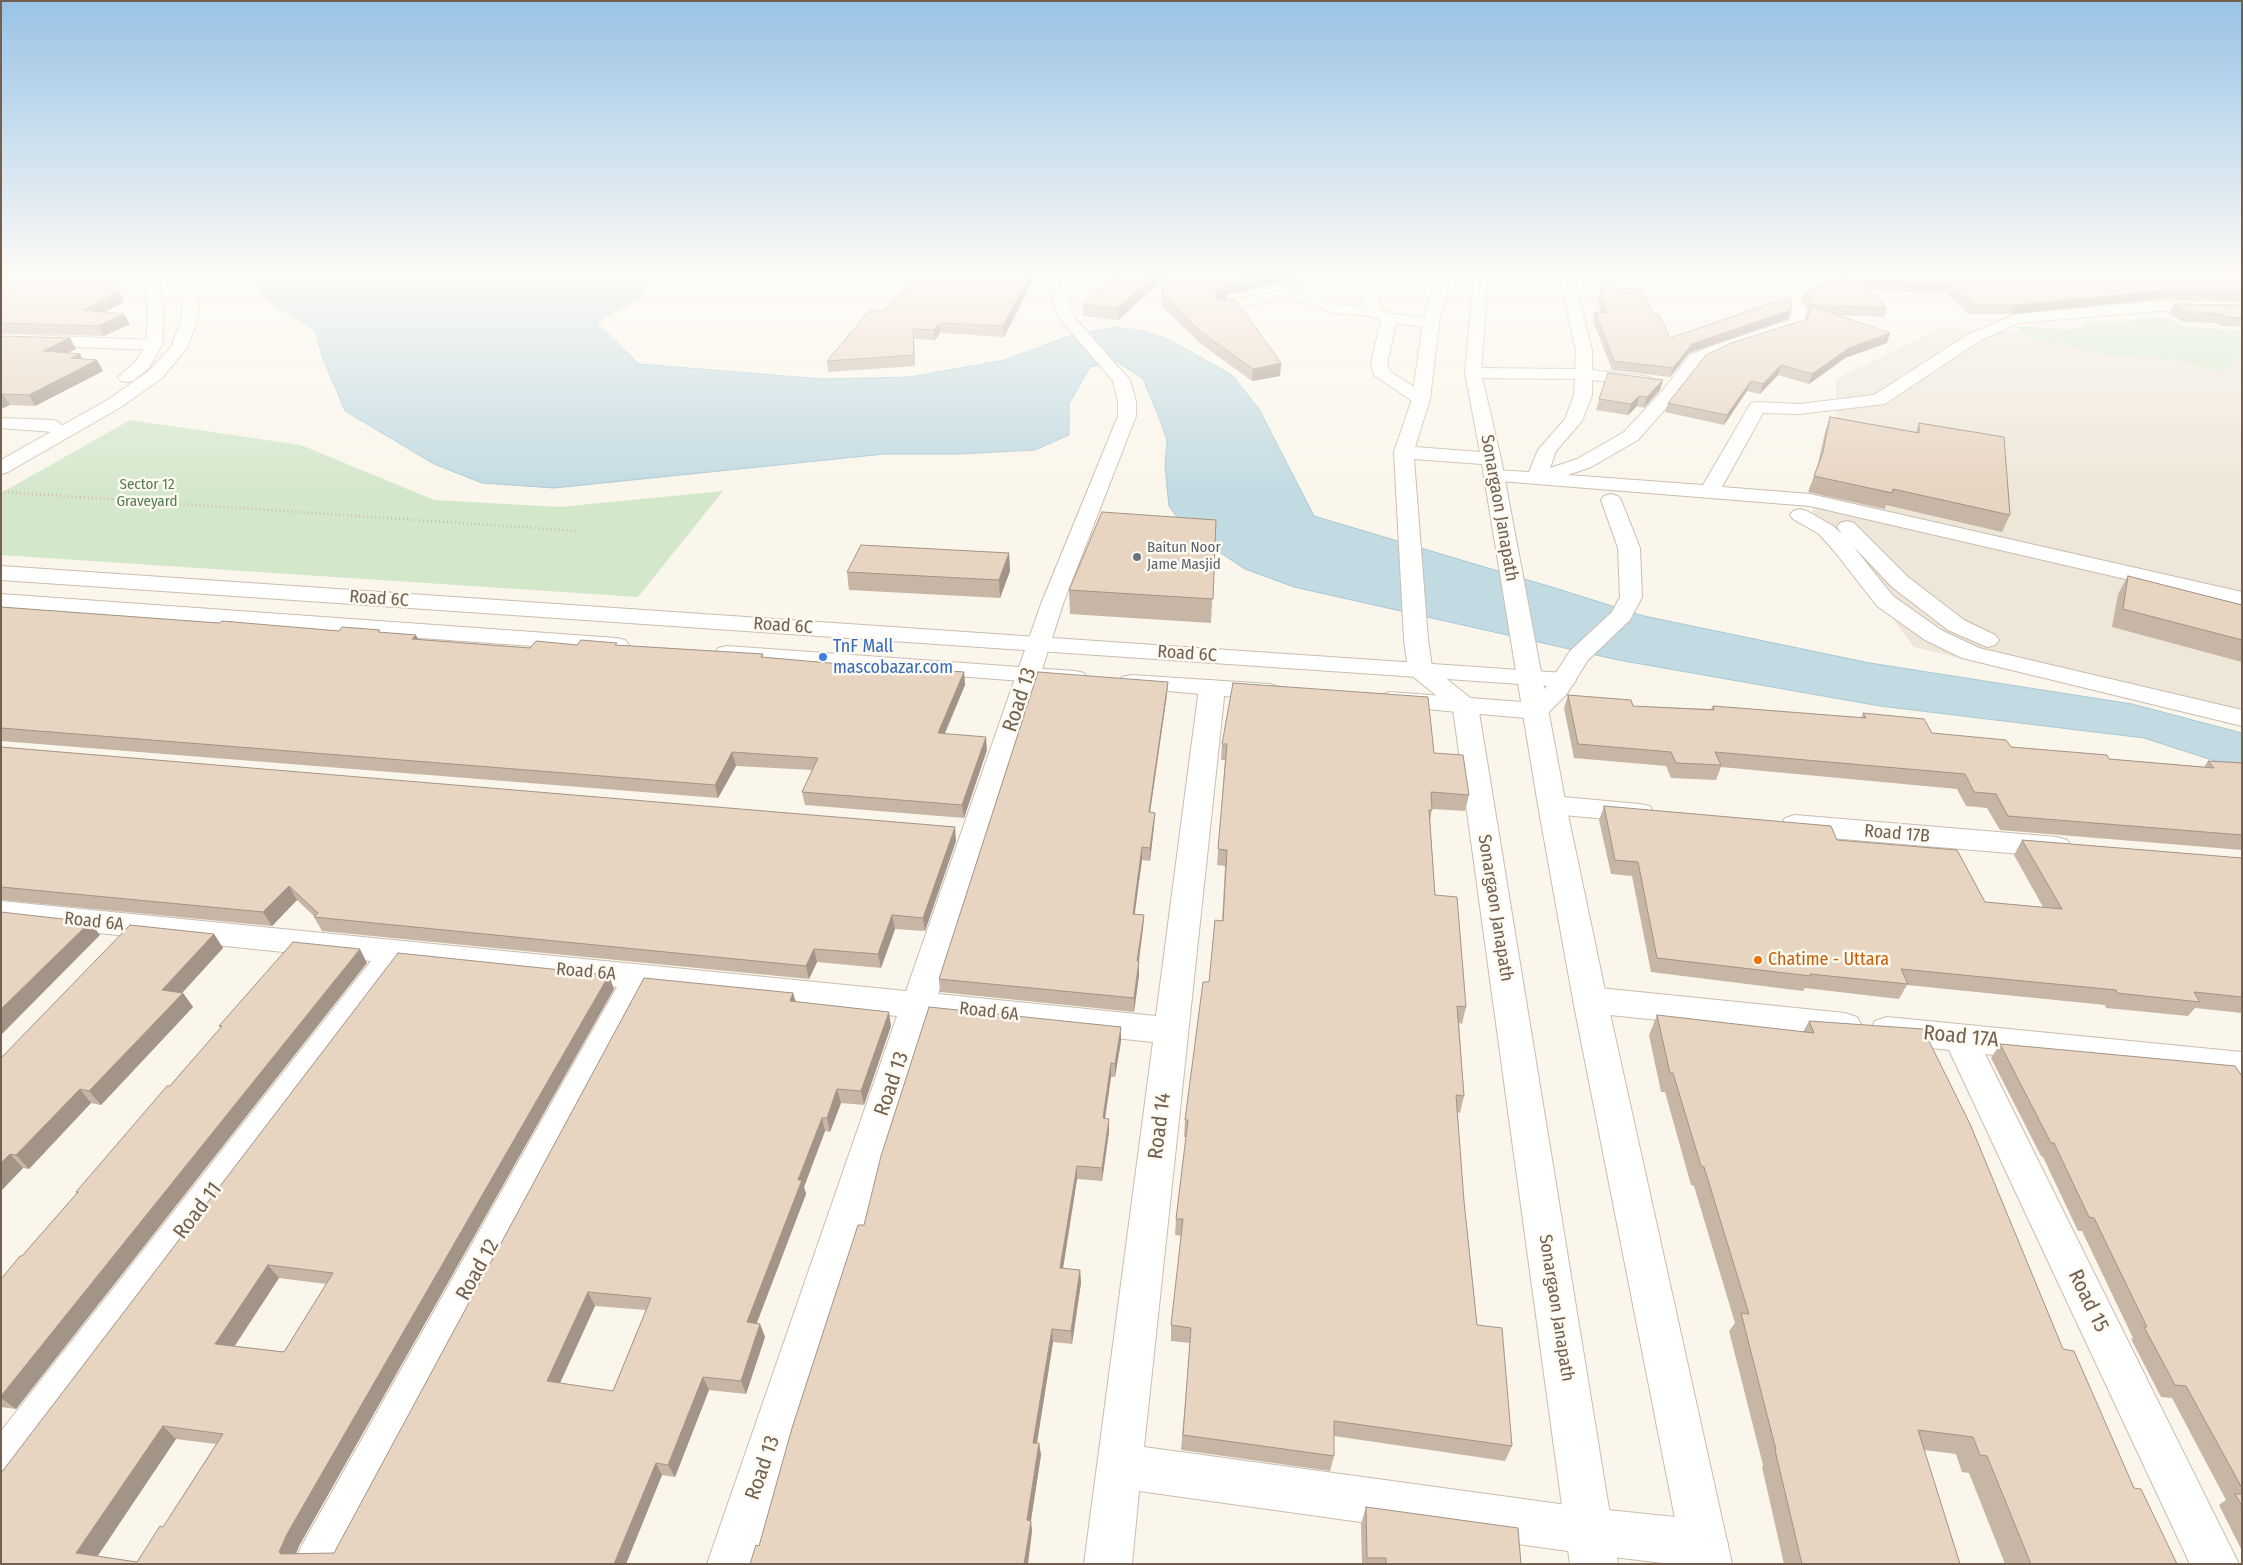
<!DOCTYPE html>
<style>
body{margin:0}
#map{position:relative;width:2243px;height:1565px;overflow:hidden;background:#faf6eb;font-family:"Fira Sans Condensed",sans-serif}
canvas{display:block}
.frame{position:absolute;inset:0;border:2px solid #736051;pointer-events:none}
</style>
<div id="map">
<canvas width="2243" height="1565"></canvas>
<div class="frame"></div>
</div>
<script>
const g = document.querySelector('canvas').getContext('2d');
g.lineJoin = 'round';
function fillPath(path, color) { g.fillStyle = color; g.fill(path, 'evenodd'); }
const poly = rows => new Path2D(rows.map(r => 'M' + r).join(''));
function trace(path, color, width, dash) { g.strokeStyle = color; g.lineWidth = width; g.lineCap = dash ? 'butt' : 'round'; g.setLineDash(dash || []); g.stroke(path); }
function write(font, color, halo, rows, align = 'center') {
  g.font = font + ' "Fira Sans Condensed",sans-serif'; g.lineWidth = 5; g.setLineDash([]); g.textBaseline = 'middle'; g.strokeStyle = halo; g.fillStyle = color; for (const [text, x, y, turn = 0] of rows) {
    g.save(); g.translate(x, y); g.rotate((+turn || 0) * Math.PI / 180); g.textAlign = isNaN(turn) ? turn : align; if (halo) g.strokeText(text, 0, 0); g.fillText(text, 0, 0); g.restore();
  }
}
fillPath(poly([
 [1942,327,2242,346,2242,726,2129,698,1914,647,1812,511,1836,469,1836,379]
]), '#eee6d8');
fillPath(poly([
 [2152,317,2169,319,2185,327,2242,330,2242,358,2235,358,2230,366,2219,371,2213,370,2177,360,2096,354,2081,348,2032,338,2016,327,2017,326,2067,329,2080,328,2091,321,2125,323,2139,318],
 [130,420,301,445,434,500,560,507,723,491,638,597,1,555,1,493]
]), '#d3e7cb');
const water = poly([
 [255,274,658,274,642,285,645,295,596,322,639,364,822,379,910,377,1005,360,1071,335,1115,327,1145,331,1170,340,1232,375,1259,409,1314,516,1555,588,1644,616,1870,663,2132,704,2242,733,2242,778,2218,762,2144,738,1880,706,1618,660,1294,587,1245,569,1187,531,1169,506,1165,466,1167,440,1160,420,1143,379,1116,361,1090,367,1069,404,1069,435,1035,450,958,454,885,454,554,488,482,483,434,464,345,411,322,356,315,330,283,311,262,295,255,274]
]);
fillPath(water, '#c2dae2');
trace(water, '#a9c8d3', 1);
const minor = poly([
 [1,274,93,274,153,277,160,281,153,285,1,278,1,274],
 [1070,274,1084,274,1068,296,1074,317,1130,380,1136,401,1136,416,1063,604,938,994,1156,1016,1199,688,1203,683,1212,680,1221,683,1225,688,1144,1447,1589,1508,1704,1520,1721,1527,1728,1544,1721,1561,1713,1564,1671,1564,1589,1554,1139,1491,1132,1564,1084,1564,1153,1042,930,1019,755,1564,707,1564,897,1016,648,990,344,1564,294,1564,301,1547,617,987,405,965,17,1484,1,1490,1,1431,371,961,1,923,1,901,906,991,1041,604,1118,416,1118,401,1113,381,1059,318,1052,296,1070,274],
 [1373,274,1387,274,1378,302,1380,309,1392,314,1431,318,1437,320,1439,323,1437,326,1431,328,1396,323,1387,364,1391,372,1427,395,1430,399,1427,403,1415,403,1374,375,1371,364,1381,320,1370,316,1333,313,1307,303,1285,298,1223,311,1218,309,1215,306,1218,303,1223,301,1285,290,1316,296,1336,304,1364,306,1362,302,1373,274],
 [1559,274,1573,274,1592,350,1592,370,1643,376,1649,377,1652,381,1649,385,1643,386,1592,380,1592,395,1582,421,1556,451,1550,468,1577,459,1624,432,1663,390,1690,355,1715,345,1790,320,1791,309,1779,292,1757,274,1773,274,1789,286,1807,309,1803,326,1727,351,1702,363,1675,398,1638,440,1591,467,1568,475,1703,485,1751,403,1757,402,1799,404,1874,395,1967,335,2016,314,2158,301,2242,302,2242,312,2158,311,2019,323,1979,341,1885,404,1799,414,1763,413,1722,487,1810,494,2242,592,2242,606,1810,506,1487,480,1484,476,1487,472,1494,470,1529,472,1538,450,1565,419,1574,395,1575,379,1473,378,1467,377,1465,373,1467,369,1473,368,1575,369,1576,350,1559,274],
 [1,334,154,340,160,342,162,345,160,348,154,350,1,344,1,334],
 [1,418,53,420,59,422,62,426,59,430,53,432,1,428,1,418],
 [1611,494,1618,496,1621,500,1640,548,1642,597,1630,620,1588,660,1566,695,1545,716,1536,719,1527,716,1523,711,1527,706,1548,685,1570,651,1612,612,1620,597,1618,548,1601,500,1604,496,1611,494],
 [1800,509,1807,511,1833,526,1842,534,1837,527,1840,523,1847,521,1854,523,1908,577,1964,620,1995,635,1999,640,1995,645,1987,647,1948,630,1892,587,1853,546,1893,596,1941,630,1979,648,2242,710,2242,726,1962,658,1925,640,1877,606,1835,552,1819,534,1793,519,1790,515,1793,511,1800,509],
 [1552,796,1640,804,1650,806,1654,813,1650,820,1640,822,1552,814,1542,812,1538,805,1542,798,1552,796],
 [1795,815,2057,837,2067,840,2072,847,2067,854,2057,857,1795,835,1785,832,1781,825,1785,818,1795,815],
 [1590,987,1845,1013,1857,1017,1862,1026,1857,1035,1845,1039,1590,1013,1578,1009,1573,1000,1578,991,1590,987],
 [1887,1017,2242,1052,2242,1080,1985,1054,2239,1564,2190,1564,1949,1050,1887,1043,1875,1039,1870,1030,1875,1021,1887,1017]
]);
const tertiary = poly([
 [144,274,158,274,164,312,162,345,149,368,133,381,127,382,121,381,118,377,136,361,146,345,148,312,144,274],
 [178,274,192,274,197,284,198,318,187,348,162,378,121,407,8,472,1,474,1,460,109,399,150,370,171,347,182,318,183,284,178,274],
 [1,566,1564,673,1573,675,1576,680,1573,685,1564,687,1,580,1,566],
 [1,594,617,638,625,640,629,645,625,650,617,652,1,608,1,594],
 [727,646,1075,671,1084,673,1087,678,1084,683,1075,685,718,658,715,653,718,648,727,646],
 [1131,675,1270,684,1279,687,1283,692,1279,697,1270,700,1122,687,1119,682,1122,677,1131,675],
 [1390,692,1536,703,1545,706,1549,711,1545,716,1536,719,1381,705,1377,700,1381,695,1390,692]
]);
const secondary = poly([
 [1437,274,1451,274,1439,323,1430,399,1415,447,1480,452,1465,373,1474,274,1488,274,1481,373,1501,459,1566,805,1607,1000,1732,1564,1684,1564,1573,1000,1538,805,1482,464,1414,459,1428,639,1432,667,1474,701,1478,706,1618,1564,1570,1564,1453,709,1411,675,1408,670,1404,639,1394,452,1412,399,1423,323,1437,274]
]);
trace(minor, '#c9bdaf', 2);
trace(tertiary, '#c9bdaf', 2);
trace(secondary, '#ccbeae', 2);
trace(poly([
 [4,492,579,531]
]), '#d2bda9', 2.5, [1, 3]);
fillPath(minor, '#fff');
fillPath(tertiary, '#fff');
fillPath(secondary, '#fff');
fillPath(poly([
 [1,274,119,292,124,302,105,312,130,324,104,336,1,333],
 [919,274,1035,274,1033,280,1004,337,940,333,935,340,914,339,915,366,828,372,827,361,883,311],
 [1118,274,1161,274,1161,281,1118,320,1083,316,1083,304],
 [1161,274,1302,274,1301,284,1276,283,1226,295,1226,299,1222,301,1281,363,1280,376,1252,381,1201,344,1162,306],
 [1700,274,1757,274,1757,276,1703,277],
 [1776,274,2242,274,2242,301,2158,299,2012,314,1969,314,1946,293,1869,290,1887,308,1884,317,1836,315,1887,343,1845,358,1809,384,1778,375,1760,394,1747,391,1724,425,1665,412,1668,403,1806,319,1808,308,1802,300,1805,291,1855,274,1778,276],
 [1601,287,1654,315,1670,338,1788,319,1689,353,1670,377,1612,370,1593,321,1595,312,1601,312,1597,303],
 [2174,304,2242,305,2242,327,2221,326,2216,323,2183,322,2169,313],
 [1,336,70,338,76,349,67,353,80,354,82,359,97,360,103,371,35,406,10,405,1,409],
 [1663,380,1660,390,1644,408,1637,406,1628,415,1596,410,1599,399],
 [1830,417,1916,432,1919,423,2010,515,2002,532,1886,505,1885,509,1808,492,1817,468,1825,432],
 [1216,520,1211,623,1070,614,1069,590],
 [1009,553,1010,571,1000,598,849,590,847,572],
 [2128,576,2242,605,2242,662,2112,627,2118,594],
 [1,607,205,622,339,631,381,632,418,639,530,648,577,645,618,645,763,654,763,658,864,666,911,668,964,672,965,685,945,734,987,750,964,818,805,805,802,792,812,770,736,766,718,798,1,741],
 [1167,694,1150,813,1155,813,1154,826,1150,861,1142,860,1134,914,1144,915,1143,928,1139,961,1139,975,1134,1012,940,992,939,979],
 [1568,695,1633,706,1711,709,1713,706,1861,718,1863,713,1932,733,2011,747,2109,759,2204,767,2208,761,2242,763,2242,850,2000,830,1987,808,1966,806,1957,789,1721,767,1716,780,1671,778,1666,766,1574,758,1564,708],
 [1222,744,1434,753,1469,795,1465,811,1432,809,1430,821,1435,895,1466,1007,1462,1024,1459,1023,1464,1096,1460,1113,1457,1112,1464,1201,1477,1325,1512,1446,1505,1461,1334,1436,1334,1456,1330,1471,1181,1450,1190,1343,1171,1341,1171,1325,1182,1236,1175,1235,1176,1219,1186,1137,1184,1137,1185,1120,1209,982,1222,921,1225,866,1217,865,1225,760,1221,760],
 [1,747,956,841,925,931,895,929,881,968,817,962,809,979,322,931,314,917,315,917,297,900,272,926,1,900],
 [1604,806,1837,840,1985,902,2043,907,2014,855,2022,840,2242,858,2242,1013,2195,1008,2188,1016,2106,1008,2105,1005,1907,985,1899,999,1805,988,1803,991,1651,972,1632,876,1611,874,1599,820],
 [214,934,223,948,182,993,183,993,193,1007,101,1105,91,1103,29,1169,23,1168,1,1191,1,1058],
 [367,963,16,1409,1,1407,1,1279,22,1256,77,1193,76,1192,221,1028,219,1026],
 [614,989,299,1546,296,1554,334,1553,793,993,796,1002,891,1026,864,1105,841,1103,830,1132,825,1131,804,1187,806,1194,757,1323,760,1324,765,1337,746,1394,709,1390,675,1477,662,1475,626,1564,1,1564,1,1473],
 [279,1278,326,1284,284,1352,235,1346],
 [595,1306,646,1310,613,1391,560,1383],
 [176,1439,216,1444,163,1527,137,1562,98,1556],
 [1657,1015,1803,1032,1809,1021,2063,1349,2134,1488,2177,1564,2005,1564,1969,1473,1962,1472,1956,1454,1924,1450,1960,1564,1784,1564,1762,1467,1763,1465,1729,1331,1735,1323,1694,1186,1691,1185,1665,1092,1661,1092,1649,1035],
 [1121,1041,1115,1077,1111,1077,1105,1119,1109,1119,1109,1132,1102,1181,1077,1179,1063,1268,1080,1270,1081,1283,1072,1344,1053,1342,1037,1443,1039,1443,1041,1455,1031,1521,1032,1532,759,1546,864,1225],
 [2000,1044,2242,1076,2242,1551,2219,1505,2226,1500,2172,1398,2161,1397,2131,1339,2133,1338,2082,1231,2078,1231,2043,1157,2041,1156,1991,1058],
 [1366,1507,1521,1564,1362,1564,1361,1524]
]), '#c7b6a6');
fillPath(poly([
 [1031,274,1035,274,1033,280,1004,337,1003,326],
 [1156,274,1161,274,1161,281,1118,320,1118,308],
 [1267,274,1276,274,1276,283,1226,295,1226,299,1214,305,1214,293,1225,284],
 [2162,291,2158,299,2012,314,2016,305],
 [119,292,124,302,88,321,83,310],
 [1791,310,1788,319,1689,353,1670,377,1673,368,1692,344],
 [124,314,130,324,104,336,98,326],
 [939,323,940,333,935,340,934,330],
 [913,329,914,339,915,366,914,355],
 [1890,333,1887,343,1845,358,1809,384,1812,374,1849,348],
 [70,338,76,349,49,361,43,351],
 [80,354,86,365,71,358],
 [97,360,103,371,35,406,29,395],
 [1281,363,1280,376,1252,381,1253,369],
 [1781,365,1778,375,1760,394,1763,384],
 [1663,380,1660,390,1644,408,1647,397],
 [1751,381,1747,391,1724,425,1727,415],
 [3,394,10,405,1,409,1,395],
 [1639,396,1637,406,1628,415,1631,404],
 [1009,553,1010,571,1000,598,999,580],
 [416,635,422,647,412,639],
 [964,672,965,685,939,746,938,733],
 [1168,682,1167,694,1148,826,1149,812],
 [986,737,987,750,964,818,962,805],
 [732,752,736,766,718,798,715,785],
 [1155,813,1154,826,1150,861,1150,848],
 [955,827,956,841,925,931,923,918],
 [1142,847,1142,860,1133,927,1133,914],
 [289,886,297,900,272,926,263,912],
 [892,915,895,929,881,968,878,954],
 [1144,915,1143,928,1137,974,1137,961],
 [90,922,100,935,1,1035,1,1009],
 [214,934,223,948,172,1004,162,990],
 [360,949,367,963,16,1409,1,1398,1,1396],
 [814,949,817,962,809,979,806,966],
 [1139,961,1139,975,1134,1012,1134,998],
 [609,975,614,989,299,1546,292,1563,281,1554,279,1552,287,1534],
 [183,993,193,1007,101,1105,89,1091],
 [793,993,797,1007,790,1001],
 [889,1012,891,1026,864,1105,861,1091],
 [1121,1027,1121,1041,1115,1077,1115,1064],
 [1111,1063,1111,1077,1103,1132,1103,1118],
 [80,1089,91,1103,29,1169,16,1155],
 [837,1089,841,1103,830,1132,827,1118],
 [822,1118,825,1131,804,1187,806,1194,752,1335,747,1322,798,1180],
 [1109,1119,1109,1132,1102,1181,1102,1168],
 [10,1154,23,1168,1,1191,1,1163],
 [1077,1166,1077,1179,1061,1281,1060,1268],
 [268,1265,279,1278,227,1357,215,1344],
 [1080,1270,1081,1283,1072,1344,1071,1331],
 [588,1292,595,1306,555,1394,547,1381],
 [760,1324,765,1337,746,1394,741,1381],
 [1052,1329,1053,1342,1035,1455,1033,1443],
 [703,1377,709,1390,675,1477,668,1465],
 [163,1426,176,1439,92,1564,76,1553],
 [1039,1443,1041,1455,1029,1532,1027,1520],
 [656,1463,662,1475,626,1564,614,1564],
 [1031,1521,1032,1532,1028,1564,1024,1564]
]), '#a29487');
const building = poly([
 [1,274,80,274,107,275,119,292,83,310,124,314,98,326,1,323,1,274],
 [919,274,1031,274,1003,326,939,323,934,330,913,329,914,355,827,361,870,310,883,311,919,274],
 [1118,274,1156,274,1118,308,1083,304,1118,274],
 [1162,274,1267,274,1225,284,1227,287,1214,293,1217,299,1223,301,1235,299,1281,363,1253,369,1201,332,1163,294,1162,274],
 [1856,274,2242,274,2242,292,2162,291,2016,305,1973,305,1949,284,1860,281,1887,308,1811,305,1811,299,1805,291,1856,274],
 [1601,287,1641,289,1654,315,1659,315,1670,338,1789,297,1792,301,1791,310,1692,344,1673,368,1614,361,1595,312,1607,313,1599,294,1604,294,1601,287],
 [2174,304,2242,305,2242,318,2226,317,2220,314,2188,313,2174,304],
 [1811,306,1890,333,1849,348,1812,374,1781,365,1763,384,1751,381,1727,415,1668,403,1706,355,1731,343,1807,319,1811,306],
 [1,336,70,338,43,351,80,354,71,358,97,360,29,395,3,394,1,395,1,336],
 [1608,373,1663,380,1647,397,1639,396,1631,404,1599,399,1608,373],
 [1830,417,1919,433,1919,423,2004,437,2010,515,1893,489,1892,493,1814,476,1823,452,1830,417],
 [1102,512,1216,520,1213,599,1069,590,1102,512],
 [861,545,1009,553,999,580,847,572,861,545],
 [2128,576,2242,605,2242,640,2123,609,2128,576],
 [1,607,205,622,220,623,222,621,339,631,342,627,380,630,378,632,416,635,412,639,530,648,536,641,577,645,581,640,617,643,615,645,763,654,761,657,864,666,867,662,910,665,909,668,964,672,938,733,986,737,962,805,802,792,818,758,732,752,715,785,1,728,1,607],
 [1038,672,1168,682,1149,812,1155,813,1150,848,1142,847,1133,914,1144,915,1137,961,1139,961,1134,998,939,979,1038,672],
 [1233,683,1428,697,1434,753,1463,755,1469,795,1431,792,1432,810,1429,810,1435,895,1457,897,1466,1007,1457,1006,1464,1096,1456,1095,1464,1201,1477,1325,1502,1328,1512,1446,1334,1421,1334,1456,1183,1435,1191,1328,1171,1325,1183,1219,1176,1219,1188,1120,1185,1120,1203,982,1209,982,1215,920,1223,921,1227,850,1218,849,1227,744,1222,744,1233,683],
 [1568,695,1631,700,1633,706,1714,710,1713,706,1866,718,1863,713,1924,719,1932,733,2006,740,2011,747,2107,755,2109,759,2214,768,2208,761,2242,763,2242,835,2008,816,1996,794,1974,792,1965,774,1715,752,1721,765,1676,763,1671,752,1578,744,1568,695],
 [1,747,955,827,923,918,892,915,878,954,814,949,806,966,314,917,318,913,289,886,263,912,1,887,1,747],
 [1604,806,1831,826,1837,840,1957,850,1985,902,2062,909,2022,840,2242,858,2242,997,2194,992,2200,1002,2117,993,2116,990,1901,969,1908,984,1810,974,1811,976,1657,958,1638,862,1615,860,1604,806],
 [1,912,90,922,1,1009,1,912],
 [130,925,214,934,162,990,183,993,89,1091,80,1089,16,1155,10,1154,1,1163,1,1058,130,925],
 [293,942,360,949,1,1396,1,1279,20,1256,22,1256,78,1192,76,1192,167,1086,170,1086,222,1026,219,1026,293,942],
 [398,953,609,975,287,1534,279,1552,281,1554,334,1553,644,978,793,993,790,1001,889,1012,861,1091,837,1089,827,1118,822,1118,798,1180,802,1180,747,1322,760,1324,741,1381,703,1377,668,1465,656,1463,614,1564,1,1564,1,1473,398,953],
 [268,1265,333,1273,284,1352,215,1344,268,1265],
 [588,1292,651,1298,613,1391,547,1381,588,1292],
 [163,1426,223,1434,163,1527,160,1526,137,1562,76,1553,163,1426],
 [929,1007,1121,1027,1115,1064,1111,1063,1103,1118,1109,1119,1102,1168,1077,1166,1060,1268,1080,1270,1071,1331,1052,1329,1033,1443,1039,1443,1027,1520,1031,1521,1024,1564,750,1564,756,1545,759,1546,792,1428,858,1225,864,1225,881,1156,929,1007],
 [1657,1015,1814,1033,1809,1021,1923,1029,1970,1124,2063,1349,2074,1351,2134,1488,2141,1489,2177,1564,2031,1564,1987,1456,1980,1455,1973,1437,1918,1430,1960,1564,1802,1564,1775,1450,1776,1450,1741,1313,1749,1314,1704,1167,1701,1166,1673,1073,1670,1073,1657,1015],
 [2000,1044,2235,1066,2242,1076,2242,1488,2186,1386,2175,1385,2144,1327,2147,1327,2094,1218,2089,1217,2054,1143,2051,1143,2000,1044],
 [2235,1494,2242,1494,2242,1506,2235,1494],
 [1366,1507,1518,1528,1521,1564,1386,1564,1386,1558,1367,1558,1366,1507]
]);
fillPath(building, '#e7d4c1');
trace(building, '#a29487', 1);
const sky = g.createLinearGradient(0, 0, 0, 493);
sky.addColorStop(0, '#99c3e6');
sky.addColorStop(0.56, '#fdfbf6');
sky.addColorStop(1, '#fdfbf600');
g.fillStyle = sky;
g.fillRect(0, 0, 2243, 493);
for (const [x, y, r, color] of [
 [1137,557,5,"#6b7280"],
 [823,657,5,"#3f7fe0"],
 [1758,960,5,"#e8710a"]
]) { const dot = new Path2D(); dot.arc(x, y, r, 0, 2 * Math.PI); g.fillStyle = color; g.fill(dot); trace(dot, '#fdfaf2', 2); }
write('15px', '#567c4e', '#fdfaf2', [
 ["Sector 12",147,485],
 ["Graveyard",147,502]
]);
write('15px', '#5b616d', '#fdfaf2', [
 ["Baitun Noor",1147,548],
 ["Jame Masjid",1147,565]
], 'left');
write('18px', '#736051', '#fdfaf2', [
 ["Sonargaon Janapath",1499,508,80],
 ["Road 6C",379,599,4],
 ["Road 6C",783,626,4],
 ["Road 6C",1187,654,4],
 ["Road 17B",1897,834,5],
 ["Sonargaon Janapath",1495,908,81],
 ["Road 6A",94,922,6],
 ["Road 6A",586,972,5],
 ["Road 6A",989,1012,6],
 ["Sonargaon Janapath",1556,1308,81]
]);
write('18px', '#366cbe', '#fdfaf2', [
 ["TnF Mall",833,647],
 ["mascobazar.com",833,668]
], 'left');
write('18px', '#c56008', '#fdfaf2', [
 ["Chatime - Uttara",1768,960]
], 'left');
write('21px', '#736051', '#fdfaf2', [
 ["Road 13",1020,700,-72],
 ["Road 17A",1961,1037,6],
 ["Road 13",892,1084,-71],
 ["Road 14",1160,1126,-83],
 ["Road 11",198,1211,-53],
 ["Road 12",478,1270,-61],
 ["Road 15",2088,1301,64],
 ["Road 13",763,1468,-71]
]);
</script>
